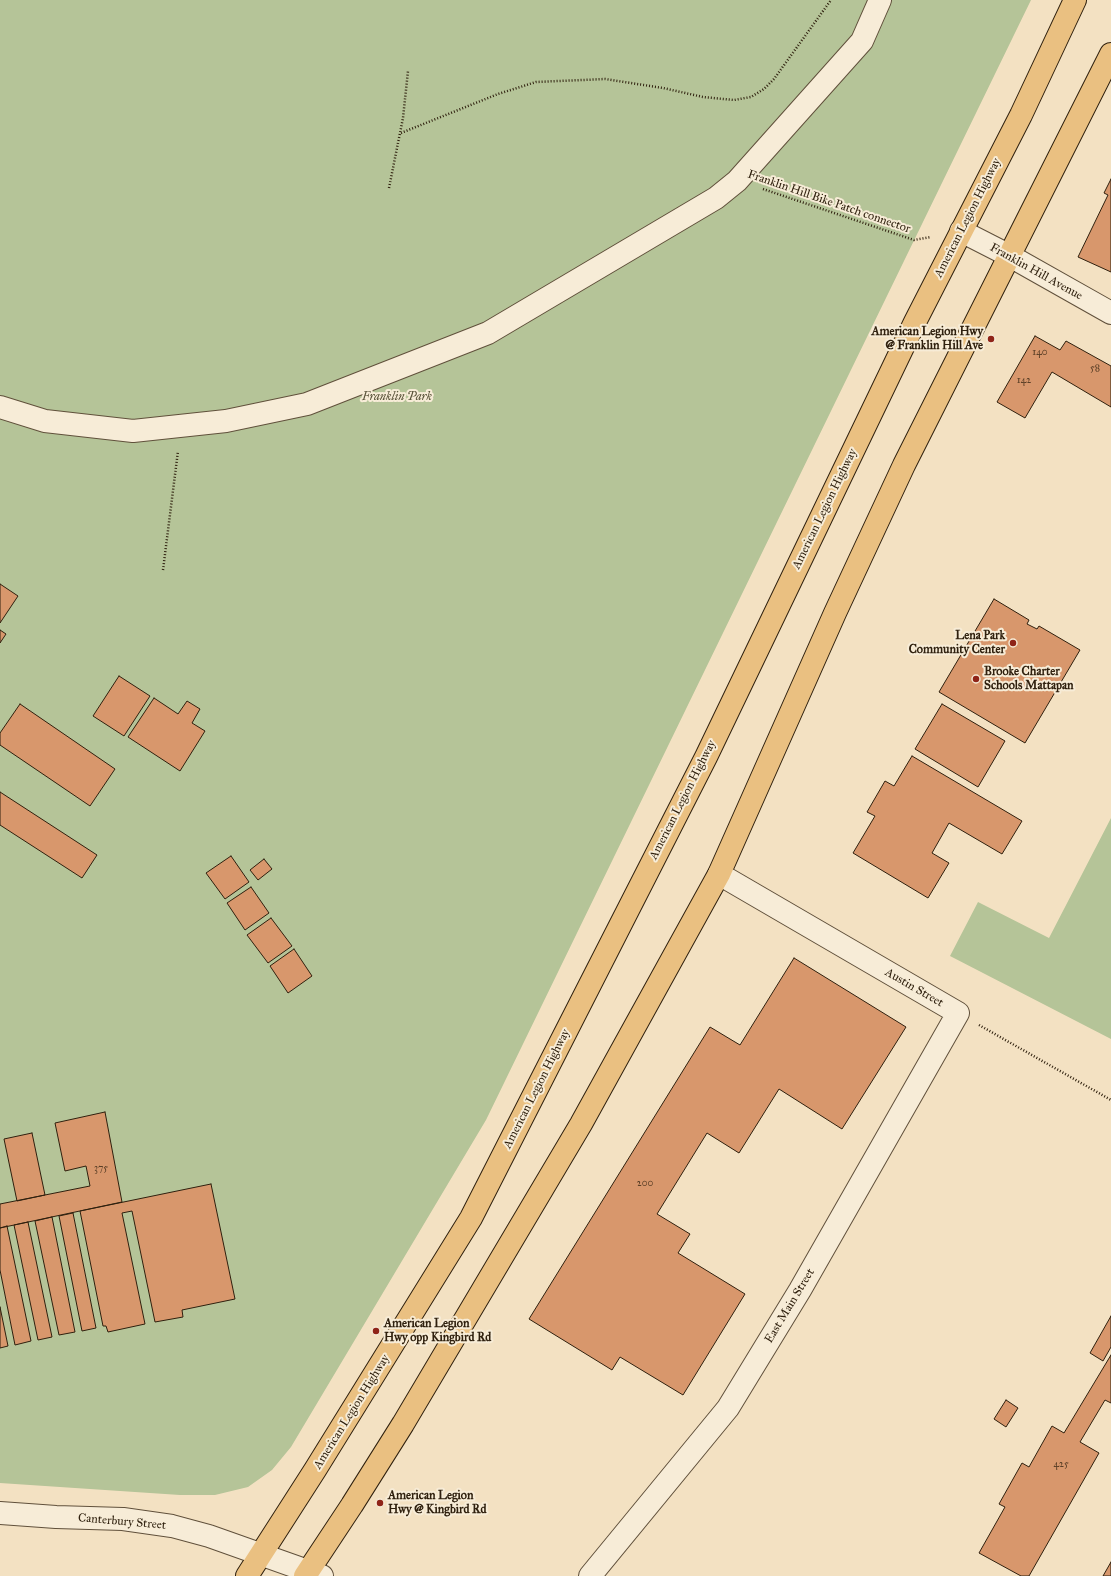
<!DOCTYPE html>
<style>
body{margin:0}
canvas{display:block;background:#f3e1c2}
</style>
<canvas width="1111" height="1576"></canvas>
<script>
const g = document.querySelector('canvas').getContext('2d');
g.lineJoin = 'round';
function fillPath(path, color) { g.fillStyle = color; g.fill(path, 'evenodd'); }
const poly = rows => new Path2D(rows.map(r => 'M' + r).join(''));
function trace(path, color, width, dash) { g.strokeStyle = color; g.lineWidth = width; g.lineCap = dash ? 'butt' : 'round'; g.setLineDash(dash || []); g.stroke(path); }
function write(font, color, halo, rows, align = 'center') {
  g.font = font + ' "IM FELL Great Primer",serif'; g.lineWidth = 4; g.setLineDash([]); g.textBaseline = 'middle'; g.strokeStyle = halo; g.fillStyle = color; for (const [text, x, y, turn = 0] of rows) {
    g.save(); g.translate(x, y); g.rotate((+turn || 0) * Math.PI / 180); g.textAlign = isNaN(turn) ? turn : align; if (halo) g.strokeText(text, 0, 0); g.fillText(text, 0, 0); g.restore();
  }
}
fillPath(poly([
 [0,0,1031,0,486,1120,291,1447,272,1470,248,1487,215,1495,180,1495,0,1483],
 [1111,818,1111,1039,950,956,978,902,1049,938]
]), '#b5c498');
const building = poly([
 [1111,179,1111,272,1078,257,1108,195,1104,193,1111,179],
 [1035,336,1060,350,1066,341,1111,366,1111,407,1052,372,1025,418,997,402,1035,336],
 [0,584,18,596,0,623,0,584],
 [994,599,1029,620,1027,624,1037,629,1039,626,1080,650,1025,743,939,692,994,599],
 [0,630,6,634,0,643,0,630],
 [119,676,150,696,124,736,93,716,119,676],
 [154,698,178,714,187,701,200,709,192,723,205,731,180,771,128,737,154,698],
 [20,704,115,769,90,806,0,745,0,733,20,704],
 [942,704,1005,741,978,787,915,749,942,704],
 [912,756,1022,821,1002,854,949,823,932,853,949,863,928,898,853,853,875,816,867,812,885,781,894,786,912,756],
 [0,792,97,855,82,878,0,825,0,792],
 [231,856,249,882,225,899,206,873,231,856],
 [264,859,272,869,258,880,250,870,264,859],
 [251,887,269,913,245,930,227,903,251,887],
 [271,918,292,946,268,963,247,935,271,918],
 [294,949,312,976,288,993,270,966,294,949],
 [794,958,906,1027,842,1129,779,1089,739,1153,707,1133,657,1214,690,1234,678,1253,745,1294,683,1395,620,1357,612,1370,529,1319,710,1027,740,1045,794,958],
 [105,1112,122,1202,0,1228,0,1204,90,1186,86,1166,65,1171,55,1123,105,1112],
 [32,1133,45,1195,17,1201,4,1139,32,1133],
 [211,1184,235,1299,182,1310,183,1317,155,1322,132,1211,122,1213,145,1324,108,1332,106,1326,103,1326,80,1211,211,1184],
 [73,1213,96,1328,82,1331,59,1216,73,1213],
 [52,1217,75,1332,59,1335,35,1221,52,1217],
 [28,1222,52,1337,38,1340,14,1225,28,1222],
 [7,1226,31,1341,15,1345,0,1270,0,1228,7,1226],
 [0,1307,8,1346,0,1348,0,1307],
 [1111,1316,1111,1347,1103,1361,1090,1353,1111,1316],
 [1111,1355,1111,1403,1105,1400,1080,1442,1099,1453,1029,1576,1021,1576,979,1553,1005,1507,999,1504,1022,1463,1029,1467,1052,1426,1064,1433,1111,1355],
 [1006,1400,1018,1408,1006,1427,994,1419,1006,1400],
 [1111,1562,1111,1576,1103,1576,1111,1562]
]);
fillPath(building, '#d8976c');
trace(building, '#2f200e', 1);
const minor = poly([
 [961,231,1010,256,1111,313],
 [0,407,45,421,133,431,226,421,307,404,488,333,716,198,737,181,862,41,880,0],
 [0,1513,56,1517,123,1519,172,1526,209,1536,322,1576],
 [590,1576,728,1408,800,1290,958,1013,719,874]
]);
const major = poly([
 [247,1576,315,1470,471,1218,706,757,915,322,1021,115,1075,0],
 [305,1576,352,1505,403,1424,581,1124,719,874,835,613,904,465,1111,54]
]);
trace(minor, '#60503b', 24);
trace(major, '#2f200e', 24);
trace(poly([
 [401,133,498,94,536,82,605,79,663,88,703,97,734,100,751,97,764,89,774,79,831,0],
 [389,188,403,118,408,71],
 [763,189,914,240,931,237],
 [163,570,178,451],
 [979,1025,1111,1100]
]), '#2f200e', 2.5, [1, 2]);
trace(minor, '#f7ecd7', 22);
trace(major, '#eac081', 22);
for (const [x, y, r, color] of [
 [991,339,4,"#8f2418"],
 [1013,643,4,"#8f2418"],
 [976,679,4,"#8f2418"],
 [376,1331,4,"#8f2418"],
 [380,1503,4,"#8f2418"]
]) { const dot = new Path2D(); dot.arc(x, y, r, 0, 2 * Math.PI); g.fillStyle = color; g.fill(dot); trace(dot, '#f7ecd7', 1.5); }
write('10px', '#593e26', null, [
 ["140",1040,353],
 ["58",1095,369],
 ["142",1024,381],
 ["375",101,1169],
 ["200",645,1184],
 ["425",1061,1465]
]);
write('12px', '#2f200e', '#f7ecd7', [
 ["Franklin Hill Bike Patch connector",829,202,19],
 ["American Legion Highway",968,218,-63],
 ["Franklin Hill Avenue",1036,272,29],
 ["American Legion Highway",825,509,-64],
 ["American Legion Highway",683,800,-63],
 ["Austin Street",914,988,30],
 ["American Legion Highway",537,1089,-63],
 ["East Main Street",790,1306,-59],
 ["American Legion Highway",352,1412,-58],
 ["Canterbury Street",122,1522,5]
]);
write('bold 12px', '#2f200e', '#f7ecd7', [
 ["American Legion Hwy",983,332,"right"],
 ["@ Franklin Hill Ave",983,346,"right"],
 ["Lena Park",1005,636,"right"],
 ["Community Center",1005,650,"right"],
 ["Brooke Charter",984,672],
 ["Schools Mattapan",984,686],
 ["American Legion",384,1324],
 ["Hwy opp Kingbird Rd",384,1338],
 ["American Legion",388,1496],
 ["Hwy @ Kingbird Rd",388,1510]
], 'left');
write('italic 12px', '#575137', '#f7ecd7', [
 ["Franklin Park",397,397]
]);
</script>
